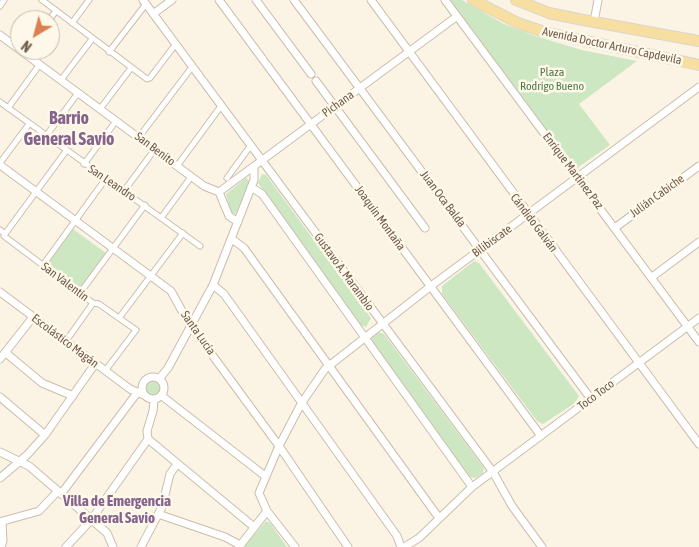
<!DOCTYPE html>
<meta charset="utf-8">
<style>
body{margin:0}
#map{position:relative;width:699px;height:547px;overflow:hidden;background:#fbf4e4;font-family:"Asap Condensed",sans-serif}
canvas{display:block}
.north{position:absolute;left:10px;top:10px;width:50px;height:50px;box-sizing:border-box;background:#fef8ea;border:1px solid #c6baaa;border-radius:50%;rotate:217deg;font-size:14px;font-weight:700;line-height:20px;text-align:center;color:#715d4b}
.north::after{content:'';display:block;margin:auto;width:18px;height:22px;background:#dd8050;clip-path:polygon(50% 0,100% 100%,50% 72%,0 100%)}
</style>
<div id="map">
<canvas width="699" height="547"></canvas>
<div class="north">N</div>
</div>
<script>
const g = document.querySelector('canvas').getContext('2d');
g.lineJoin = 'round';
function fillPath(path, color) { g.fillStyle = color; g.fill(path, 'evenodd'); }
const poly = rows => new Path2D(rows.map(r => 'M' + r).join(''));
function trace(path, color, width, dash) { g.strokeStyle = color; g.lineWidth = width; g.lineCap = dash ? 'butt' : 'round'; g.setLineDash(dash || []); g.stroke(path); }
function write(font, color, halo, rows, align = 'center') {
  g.font = font + ' "Asap Condensed",sans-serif'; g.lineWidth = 5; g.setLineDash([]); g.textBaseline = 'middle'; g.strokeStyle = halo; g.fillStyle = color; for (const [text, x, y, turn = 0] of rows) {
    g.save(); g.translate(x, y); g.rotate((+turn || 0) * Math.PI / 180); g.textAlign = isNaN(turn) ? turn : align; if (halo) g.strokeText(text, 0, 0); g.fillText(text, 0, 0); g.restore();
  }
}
fillPath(poly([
 [448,0,462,0,502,23,535,36,582,50,637,61,579,104,610,145,576,169],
 [262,174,266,175,371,318,366,327,360,325,258,183],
 [246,178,250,181,236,213,234,214,231,212,226,194],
 [73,229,106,253,80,288,47,264],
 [474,261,479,263,579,396,575,403,543,424,537,421,442,294,442,286],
 [378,332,384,334,484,468,483,473,476,478,469,477,372,342,372,337],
 '146 388a8 8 0 1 1 16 0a8 8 0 1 1-16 0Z',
 [266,521,270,523,287,547,244,547]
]), '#cee7c3');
const pedestrian = poly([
 [42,0,147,79,150,78,175,45],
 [0,6,4,0],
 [49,20,56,11],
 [72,23,89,0],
 [109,52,146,4],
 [61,80,92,39],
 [0,102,200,246],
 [8,108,40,64],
 [100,109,131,68],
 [46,136,78,93],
 [139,137,192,67],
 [0,163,29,124],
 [84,164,116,121],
 [177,166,221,106],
 [227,178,251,145],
 [124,191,155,149],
 [161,218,191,177],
 [0,230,5,234,4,236,93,303,99,304,136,330,105,371],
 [5,234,66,151],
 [43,265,107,177],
 [80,293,145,205],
 [119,318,183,233],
 [66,341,93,303]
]);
const minor = poly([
 [143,0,493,472,512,506,542,547],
 [219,0,541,436],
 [256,0,311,74],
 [294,0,591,399],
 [371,0,699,444],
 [445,0,699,342],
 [153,14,172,0],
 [594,22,598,0],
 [0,35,20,50],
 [20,50,204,186,219,192],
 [316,81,425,228],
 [0,165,171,291,188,322,279,446,348,547],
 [251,187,262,194,472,487],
 [219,192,456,17],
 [219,192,229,216,238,222],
 [616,227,699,166],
 [232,239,244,248,439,518],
 [652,277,699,242],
 [213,285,224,294,397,536,401,547],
 [0,292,130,389,144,395],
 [6,353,42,383,73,396],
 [0,359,33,317],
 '142 388a11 11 0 1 1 22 0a11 11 0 1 1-22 0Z',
 [159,379,168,368,213,285,254,180,254,167],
 [162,396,265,476],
 [0,397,45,435],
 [154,400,153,411,147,431,148,439,254,527],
 [0,452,29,466,107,533,113,547],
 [0,478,27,455,45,435,95,364],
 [61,494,137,393],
 [158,514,225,537,240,545],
 [0,522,39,511,58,491],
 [1,547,3,541,2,522],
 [66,547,91,520,148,439],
 [141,547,162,507,170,474,177,464],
 [239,547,267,511],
 [295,547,267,511,259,493,279,446,301,404,325,369,431,286,699,87],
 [404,547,419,538,472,487,699,318]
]);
const primary = poly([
 [473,0,518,23,544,32,699,65],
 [516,0,549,13,578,19,699,41]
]);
trace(pedestrian, '#cbbdab', 7);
trace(minor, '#cbbdab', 9);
trace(primary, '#dad5d0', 12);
trace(pedestrian, '#fff', 5);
trace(minor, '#fff', 7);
trace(primary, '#f6dfa0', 10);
write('12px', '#715d4b', '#fef8ea', [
 ["Avenida Doctor Arturo Capdevila",612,46,12],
 ["Pichana",338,104,-36],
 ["San Benito",155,149,37],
 ["Enrique Martínez Paz",573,171,53],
 ["San Leandro",112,183,34],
 ["Julián Cabiche",657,196,-36],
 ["Juan Oca Balda",443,199,53],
 ["Joaquín Montaña",380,218,54],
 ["Cándido Galván",534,223,53],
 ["Bilibiscate",492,241,-36],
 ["Gustavo A. Marambio",344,272,54],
 ["San Valentín",65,282,37],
 ["Santa Lucía",198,333,55],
 ["Escolástico Magán",65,341,37],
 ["Toco Toco",596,395,-37]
]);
write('12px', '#517c47', '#fef8ea', [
 ["Plaza",552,72],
 ["Rodrigo Bueno",552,86]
]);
write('bold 15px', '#84638d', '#fef8ea', [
 ["Villa de Emergencia",117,501],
 ["General Savio",117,518]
]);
write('bold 18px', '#84638d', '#fef8ea', [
 ["Barrio",69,118],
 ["General Savio",69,139]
]);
</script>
